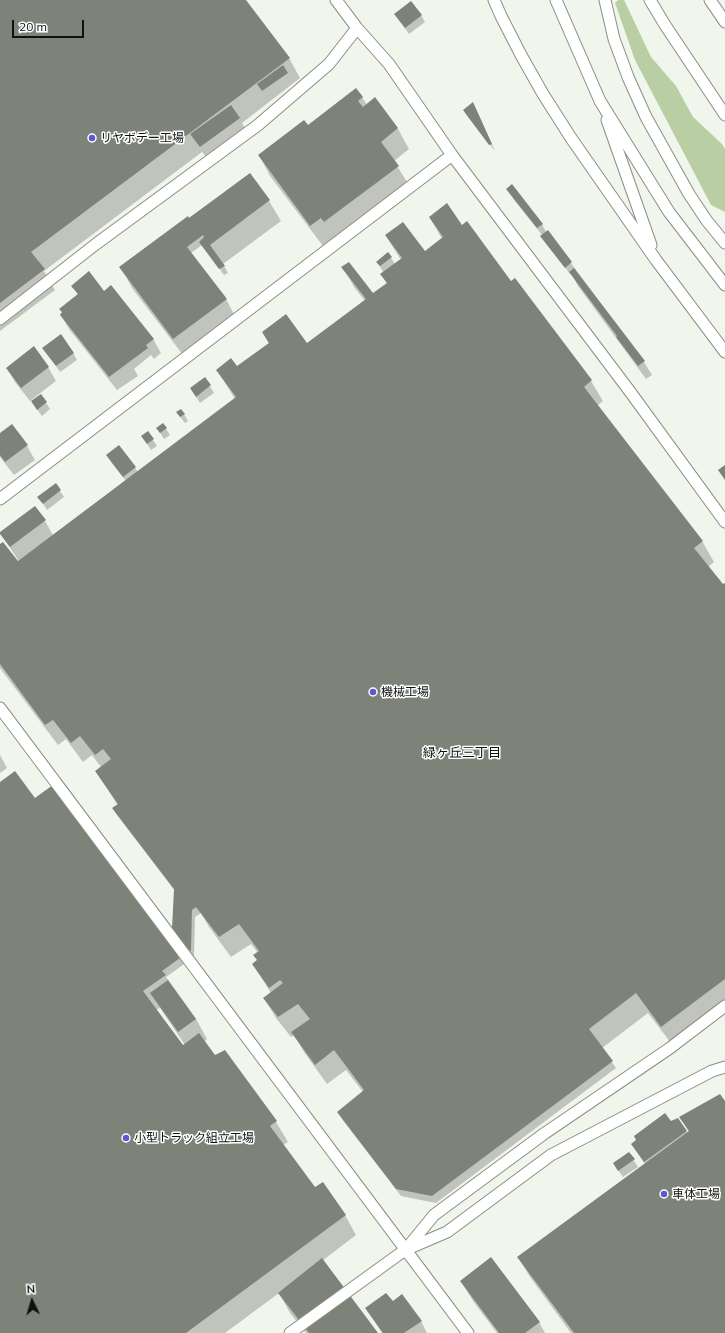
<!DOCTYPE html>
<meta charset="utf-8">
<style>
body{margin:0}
#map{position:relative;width:725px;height:1333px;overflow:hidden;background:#f0f6eb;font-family:Mulish,sans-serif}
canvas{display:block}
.north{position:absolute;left:12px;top:1281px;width:40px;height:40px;-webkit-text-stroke:3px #fff;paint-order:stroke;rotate:355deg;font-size:11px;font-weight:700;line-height:16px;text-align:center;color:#10120f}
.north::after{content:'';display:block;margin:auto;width:14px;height:18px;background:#10120f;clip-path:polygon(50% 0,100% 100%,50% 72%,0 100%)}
.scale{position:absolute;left:12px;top:20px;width:72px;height:18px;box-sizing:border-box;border:2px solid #10120f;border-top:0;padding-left:5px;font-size:12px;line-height:14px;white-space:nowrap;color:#10120f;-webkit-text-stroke:3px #fff;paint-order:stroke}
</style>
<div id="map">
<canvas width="725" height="1333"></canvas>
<div class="north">N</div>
<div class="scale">20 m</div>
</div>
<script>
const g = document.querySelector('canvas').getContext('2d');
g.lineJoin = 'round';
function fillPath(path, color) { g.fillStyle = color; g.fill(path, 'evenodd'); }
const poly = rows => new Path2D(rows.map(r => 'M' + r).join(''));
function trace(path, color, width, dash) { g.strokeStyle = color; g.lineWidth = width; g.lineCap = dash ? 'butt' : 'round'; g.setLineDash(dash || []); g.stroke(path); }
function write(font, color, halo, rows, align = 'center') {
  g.font = font + ' Mulish,"Noto Sans JP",sans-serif'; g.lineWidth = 3; g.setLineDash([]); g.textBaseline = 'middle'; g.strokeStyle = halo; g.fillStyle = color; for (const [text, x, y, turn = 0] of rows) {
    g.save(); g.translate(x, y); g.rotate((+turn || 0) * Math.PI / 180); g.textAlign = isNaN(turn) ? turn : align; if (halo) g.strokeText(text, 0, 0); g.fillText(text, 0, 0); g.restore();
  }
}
fillPath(poly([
 [618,0,624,0,651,57,676,86,693,117,722,144,725,149,725,212,711,205,635,60,615,3]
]), '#b9cea3');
fillPath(poly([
 [0,0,245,0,289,58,300,78,242,123,247,132,209,160,202,152,44,271,55,290,0,331],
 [395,14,421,15,425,22,409,34],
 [362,97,367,105,375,98,398,129,409,149,394,161,407,182,323,246,270,176,259,155,307,127],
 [464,110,476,110,495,151,468,117],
 [250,174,269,201,281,221,223,264,228,273,224,275,202,245,191,253,226,299,237,320,186,359,132,288,121,267],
 [511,196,542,224,546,232,548,232,644,362,652,375,646,379,578,286,571,273,570,274,545,242,542,235],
 [430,218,462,227,511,282,591,381,603,401,597,406,702,541,714,562,708,567,723,585,725,584,725,1008,674,1047,648,1013,602,1048,616,1068,436,1203,401,1196,342,1119,363,1092,346,1070,327,1084,304,1052,294,1035,291,1037,276,1018,264,998,271,993,253,964,257,960,258,953,251,944,231,957,209,927,201,913,195,917,194,957,166,977,196,1019,207,1039,204,1042,215,1056,225,1051,276,1122,288,1142,283,1145,315,1189,345,1215,356,1235,322,1261,377,1333,306,1333,290,1313,279,1293,225,1333,0,1333,0,784,37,803,173,931,175,891,117,815,113,809,118,806,96,771,101,767,92,755,83,762,66,739,58,745,0,668,0,545,20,565,21,564,0,533,45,521,53,535,126,481,111,462,119,446,138,472,235,399,217,370,237,368,269,344,263,333,307,345,365,301,354,287,343,267,372,295,387,284,382,275,384,273,377,262,388,253,395,264,401,260,386,236,424,253,442,239],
 [160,1008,185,1045,183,1046,156,1010],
 [73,286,104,292,153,339,161,353,154,359,151,355,134,369,138,376,117,390,69,329,61,315,78,295],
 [44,349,73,353,77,360,60,372],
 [48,367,56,381,30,401,15,382,7,368],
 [205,378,214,393,200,403,195,395],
 [41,395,50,409,42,416,36,408],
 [177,413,184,414,188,421,185,423],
 [12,426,27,446,35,460,14,475,0,457,0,435],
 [157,428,166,429,170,435,164,439],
 [142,436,153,440,157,446,151,450],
 [56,485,64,497,47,510,39,497],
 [0,755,7,768,0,773],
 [725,1103,725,1333,571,1333,530,1277,518,1257,645,1164,632,1144,678,1119,689,1135,690,1134,681,1118],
 [629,1153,638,1167,623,1177,618,1170],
 [461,1281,539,1322,545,1333,497,1333,473,1301],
 [392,1302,421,1321,427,1333,382,1333,366,1308]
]), '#0003');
fillPath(poly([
 [0,0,246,0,290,58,31,252,45,269,0,303],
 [411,1,422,15,405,28,394,14],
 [283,65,288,73,262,91,257,84],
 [356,88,363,97,358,101,363,107,375,97,398,128,381,142,399,166,324,222,321,218,310,226,258,155,304,120,308,125],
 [473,102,492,144,489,145,463,110],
 [231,105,240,118,200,147,190,134],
 [250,173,270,200,210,245,225,266,219,269,199,242,204,237,203,235,187,247,227,299,173,339,119,267,188,216,189,218],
 [512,184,543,224,537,228,506,189],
 [447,203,462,225,467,221,511,281,515,278,592,380,584,387,703,541,694,548,723,584,725,583,725,979,661,1027,636,993,589,1029,613,1061,432,1196,396,1189,337,1112,364,1090,334,1050,315,1065,291,1032,310,1019,298,1004,278,1017,263,998,283,983,280,980,269,988,252,964,257,960,253,955,259,951,239,924,219,937,196,907,192,910,191,950,162,971,166,975,143,991,183,1045,199,1033,215,1055,225,1050,277,1121,270,1126,315,1187,323,1182,346,1215,186,1333,0,1333,0,782,15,771,35,798,61,779,172,928,174,889,112,808,118,804,95,771,111,759,103,749,95,755,80,736,71,743,53,720,45,725,0,664,0,544,3,542,18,561,236,397,216,370,231,358,237,366,269,343,262,332,286,314,307,343,366,299,341,267,349,262,373,293,387,283,380,274,402,258,385,235,403,222,425,251,443,237,429,217],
 [548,230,572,262,565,268,540,236],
 [388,252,392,257,380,266,376,262],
 [574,268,645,361,638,366,616,337,617,336,569,272],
 [89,271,104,291,111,285,154,339,146,345,148,348,109,377,60,315,62,312,59,309,78,294,71,286],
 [61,334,74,353,56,366,42,348],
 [34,346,49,367,21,388,6,368],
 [205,377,211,385,196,397,190,388],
 [41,394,47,402,37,410,31,401],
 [181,409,185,414,180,417,176,412],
 [163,423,167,428,160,433,156,428],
 [12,424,28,445,5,462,0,455,0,433],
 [148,431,154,439,147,444,141,436],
 [119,445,136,467,123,477,106,455],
 [725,465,725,480,718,470],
 [56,483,61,490,43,504,37,497],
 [35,506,46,520,10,547,0,534,0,532],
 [168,980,196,1019,178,1032,150,993],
 [720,1094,725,1101,725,1333,574,1333,517,1257,689,1131,679,1117],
 [665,1113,671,1121,678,1118,687,1131,644,1162,631,1144,636,1140,634,1136],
 [629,1152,635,1159,618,1171,613,1163],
 [491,1257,540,1322,525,1333,499,1333,460,1281],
 [322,1258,378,1333,309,1333,278,1293],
 [386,1293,393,1301,402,1294,422,1321,404,1333,383,1333,365,1308]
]), '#7e8379');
const service = poly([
 [336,0,357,28,389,64,452,155,631,393,725,522],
 [494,0,501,16,521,55,543,94,571,138,656,260,725,352],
 [556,0,600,101,669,212,725,285],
 [605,0,614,39,628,77,646,117,689,194,707,221,725,243],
 [650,0,665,25,725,115],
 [710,0,725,22],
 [607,120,651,245],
 [0,319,96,244,258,125,329,64,357,28],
 [0,499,452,155],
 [0,708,468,1333],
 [407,1248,434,1215,545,1133,670,1048,725,1006],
 [290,1333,405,1250,447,1232,551,1155,712,1071,725,1067]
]);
trace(service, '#8a8f86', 13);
trace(service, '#fff', 11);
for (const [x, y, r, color] of [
 [92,138,4,"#5b5ad2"],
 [373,692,4,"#5b5ad2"],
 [126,1138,4,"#5b5ad2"],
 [664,1194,4,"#5b5ad2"]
]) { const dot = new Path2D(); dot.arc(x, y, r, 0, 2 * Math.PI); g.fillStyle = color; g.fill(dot); trace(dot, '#fff', 1.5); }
write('12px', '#10120f', '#fff', [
 ["リヤボデー工場",100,138],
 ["機械工場",381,692],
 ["小型トラック組立工場",134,1138],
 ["車体工場",672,1194]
], 'left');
write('13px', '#10120f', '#fff', [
 ["緑ヶ丘三丁目",462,753]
]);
</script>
